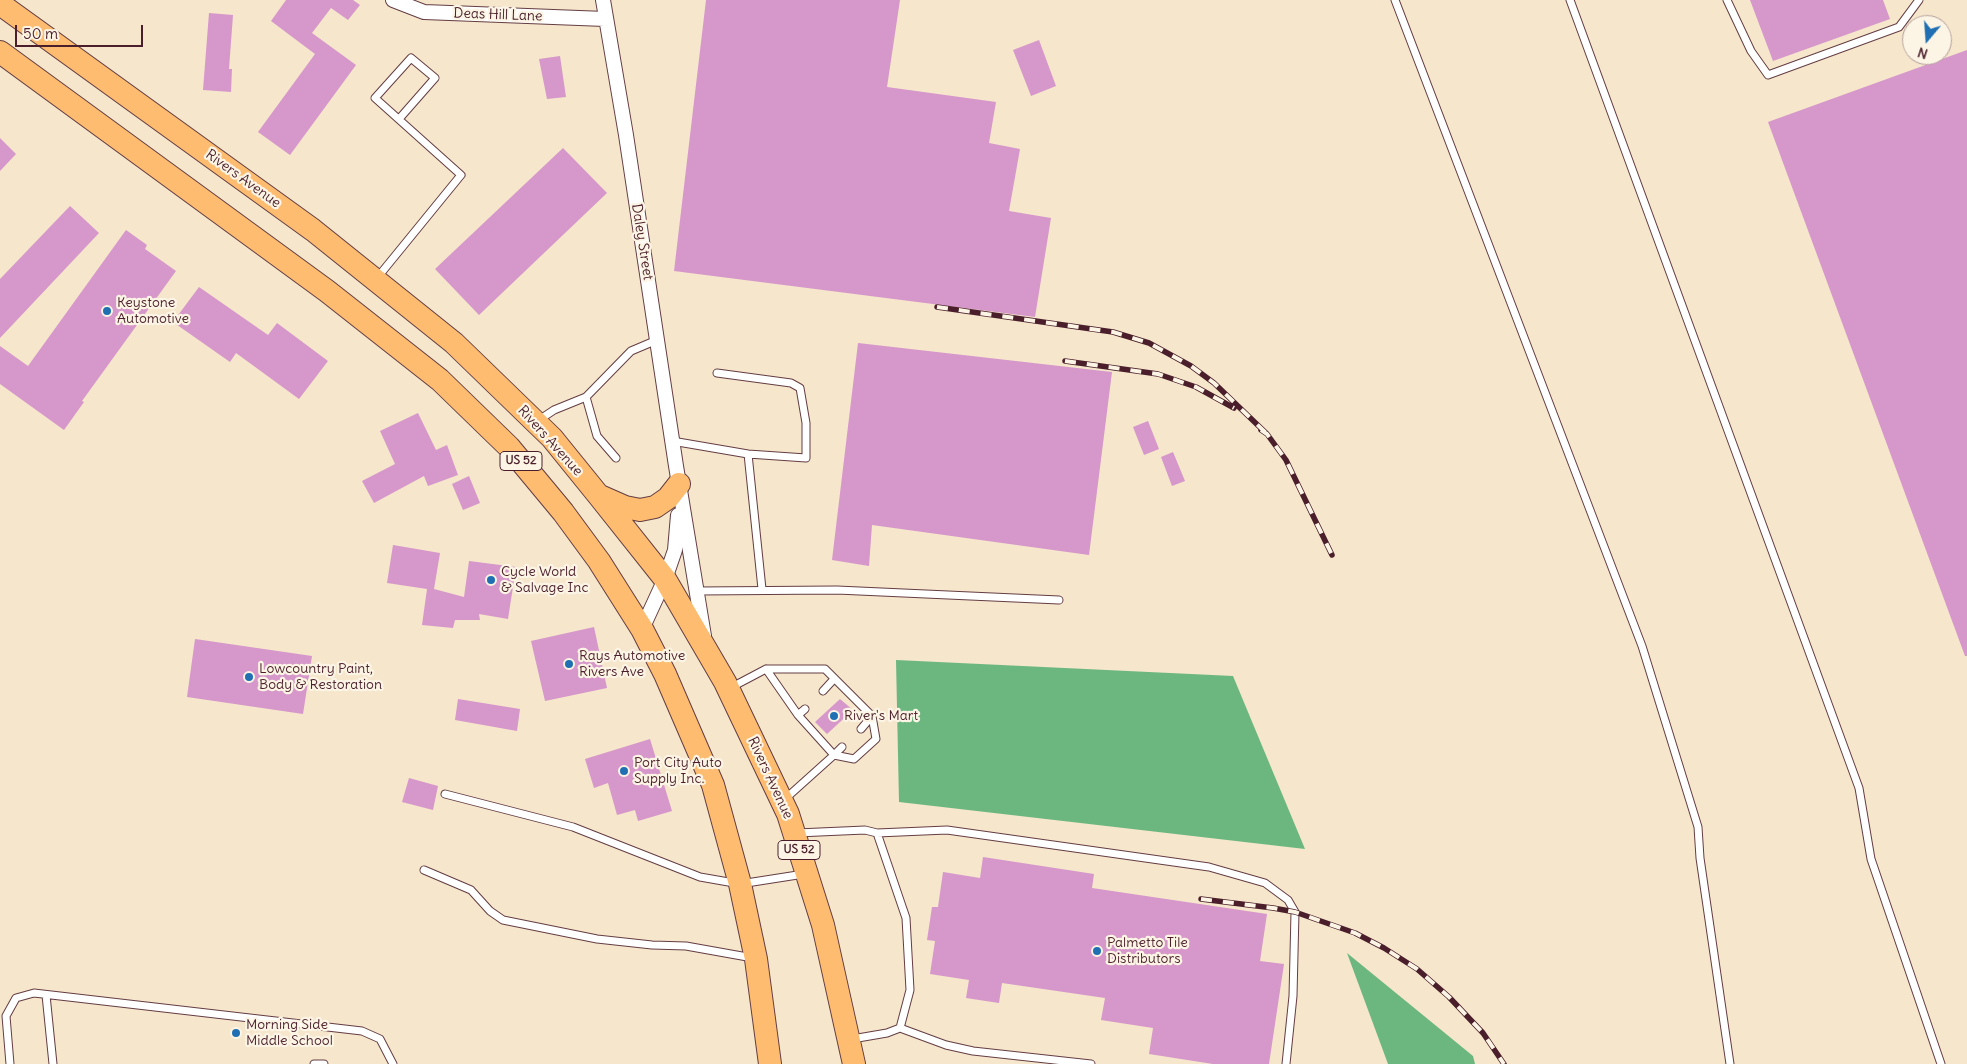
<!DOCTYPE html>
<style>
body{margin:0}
#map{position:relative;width:1967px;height:1064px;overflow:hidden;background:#f5e6cc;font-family:Delius,sans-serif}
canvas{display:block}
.north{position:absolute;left:1902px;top:15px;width:50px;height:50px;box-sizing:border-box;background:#fcf5e5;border:1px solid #b59f9b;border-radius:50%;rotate:198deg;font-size:14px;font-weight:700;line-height:20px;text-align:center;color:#4a1f2b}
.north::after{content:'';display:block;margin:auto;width:18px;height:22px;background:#1f6fb2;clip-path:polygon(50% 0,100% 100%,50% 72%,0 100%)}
.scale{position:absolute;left:15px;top:25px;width:128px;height:22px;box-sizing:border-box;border:2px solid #4a1f2b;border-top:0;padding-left:6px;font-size:15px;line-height:18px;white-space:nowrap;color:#4a1f2b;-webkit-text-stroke:4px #fcf5e5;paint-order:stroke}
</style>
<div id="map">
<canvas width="1967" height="1064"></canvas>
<div class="north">N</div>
<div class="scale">50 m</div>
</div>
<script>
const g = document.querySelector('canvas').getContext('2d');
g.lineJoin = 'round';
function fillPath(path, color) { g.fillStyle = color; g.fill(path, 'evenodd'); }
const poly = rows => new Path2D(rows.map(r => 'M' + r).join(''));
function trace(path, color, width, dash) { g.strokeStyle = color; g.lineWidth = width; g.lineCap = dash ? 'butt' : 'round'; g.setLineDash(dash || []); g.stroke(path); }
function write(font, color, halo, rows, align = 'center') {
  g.font = font + ' Delius,sans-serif'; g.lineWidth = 4.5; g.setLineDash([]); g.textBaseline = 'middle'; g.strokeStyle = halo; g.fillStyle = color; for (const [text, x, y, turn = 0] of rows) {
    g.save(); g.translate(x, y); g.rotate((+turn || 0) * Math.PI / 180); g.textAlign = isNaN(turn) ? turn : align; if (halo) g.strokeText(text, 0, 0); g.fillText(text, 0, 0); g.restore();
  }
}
fillPath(poly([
 [896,660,1233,676,1305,849,899,802],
 [1347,953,1473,1056,1475,1064,1388,1064]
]), '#6cb77f');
fillPath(poly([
 [286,0,353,0,360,5,348,20,331,8,312,33,356,65,290,155,258,132,315,54,271,21],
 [706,0,900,0,887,87,996,102,989,143,1020,149,1009,211,1051,218,1035,317,674,271],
 [1750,0,1883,0,1890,19,1773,61],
 [209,13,233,15,229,69,232,69,231,92,203,90],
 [1039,40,1056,86,1031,96,1013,50],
 [1967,50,1967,656,1965,656,1768,122],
 [560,56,566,97,547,99,539,59],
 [0,138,16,154,0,171],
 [563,148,607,193,479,315,435,269],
 [70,206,99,233,0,338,0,279],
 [126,230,147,245,145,249,176,271,82,401,84,402,64,430,0,384,0,346,28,366],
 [199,287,268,335,277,323,328,361,299,399,236,353,230,362,173,322],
 [858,343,1112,372,1089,555,872,525,869,566,832,560],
 [418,413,436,450,447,445,458,475,428,486,424,476,374,503,362,481,395,464,380,431],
 [1148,421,1159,449,1144,455,1133,427],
 [1173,452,1185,481,1172,486,1161,457],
 [469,476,480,503,463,510,452,484],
 [393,545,440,553,434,589,464,597,469,561,516,567,508,619,479,614,480,620,455,620,453,628,422,625,427,589,387,583],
 [594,627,607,688,545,701,531,641],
 [195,639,312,656,303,714,187,697],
 [458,699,520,709,517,731,455,720],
 [840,699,853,710,827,734,815,722],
 [650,739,672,811,638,821,635,810,617,815,608,783,594,788,585,759],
 [409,778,438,786,433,810,402,802],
 [983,857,1094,874,1092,888,1267,914,1260,961,1284,964,1269,1064,1213,1064,1149,1054,1153,1028,1101,1020,1105,998,1002,983,999,1003,966,998,969,980,930,974,935,941,927,940,932,907,938,907,943,872,980,878]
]), '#d697ca');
const lane = poly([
 [1395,0,1642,646,1698,827,1700,858,1730,1064],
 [1570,0,1859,788,1871,859,1941,1064],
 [1727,0,1751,51,1768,75,1899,27,1919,0],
 [377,278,461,175,375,98,411,58,435,78,399,119],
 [717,373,791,383,800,388,806,423,806,458,748,454],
 [586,397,597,436,616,458],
 [539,420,554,410,586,397,631,351,657,340],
 [672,441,748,454,762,589],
 [697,591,837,590,1059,600],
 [766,669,825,669,872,716,861,729],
 [730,688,766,669,798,715,834,755,785,799],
 [823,691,834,679],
 [798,715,805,709],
 [834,755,854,759,876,739,872,716],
 [834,755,842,747],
 [445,794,573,827,700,877,740,884,804,874],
 [797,833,865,830,877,833,906,918,910,990,900,1028,887,1033,852,1039],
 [877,833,947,830,1209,867,1265,883,1288,900,1295,912,1293,996,1286,1064],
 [424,870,471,890,490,911,503,920,597,939,652,945,686,946,753,958],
 [46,995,53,1064],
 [900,1028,946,1045,973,1051,1091,1064],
 [10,1064,6,1016,16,998,34,993,362,1031,380,1039,393,1064],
 [314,1064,324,1064]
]);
const street = poly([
 [393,0,424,12,605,19],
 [603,0,626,135,676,466,704,636],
 [642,629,665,579,675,550,678,515]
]);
const primary = poly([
 [0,4,313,230,454,343,552,438,599,496,665,579,725,682,788,814,823,925,854,1064],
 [0,52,327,291,440,380,509,447,563,512,599,561,642,629,665,674,713,785,740,884,756,959,770,1064],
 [600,496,625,507,640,510,655,507,668,498,679,484]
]);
trace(lane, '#643d43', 9);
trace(street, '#643d43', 16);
trace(primary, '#643d43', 24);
trace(lane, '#fff', 7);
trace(street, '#fff', 14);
trace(primary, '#fdbc6f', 22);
const rail = poly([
 [937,307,1113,332,1149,343,1191,366,1214,383,1267,434],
 [1065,361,1158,374,1196,387,1234,408],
 [1261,430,1267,434,1286,460,1332,555],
 [1201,899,1273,908,1295,912,1355,933,1384,948,1417,969,1449,997,1483,1033,1504,1064]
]);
trace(rail, '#4a1f2b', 5.5);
trace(rail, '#fcf5e5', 4, [11]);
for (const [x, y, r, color] of [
 [107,311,5,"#1f6fb2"],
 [491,580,5,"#1f6fb2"],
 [569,664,5,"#1f6fb2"],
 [249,677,5,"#1f6fb2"],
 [834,716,5,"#1f6fb2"],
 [624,771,5,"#1f6fb2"],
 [1097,951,5,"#1f6fb2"],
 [236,1033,5,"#1f6fb2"]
]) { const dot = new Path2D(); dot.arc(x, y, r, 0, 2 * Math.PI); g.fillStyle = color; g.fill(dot); trace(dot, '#fcf5e5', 2); }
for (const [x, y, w] of [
 [521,461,42],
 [799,850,42]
]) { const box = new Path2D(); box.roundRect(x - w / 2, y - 9.5, w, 19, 4); g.fillStyle = '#fcf5e5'; g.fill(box); trace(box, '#4a1f2b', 1); }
write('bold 12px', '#4a1f2b', null, [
 ["US 52",521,461],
 ["US 52",799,850]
]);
write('14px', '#4a1f2b', '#fcf5e5', [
 ["Deas Hill Lane",498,15,2],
 ["Rivers Avenue",243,179,36],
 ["Daley Street",642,242,81],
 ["Rivers Avenue",550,441,48],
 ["Rivers Avenue",770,778,65]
]);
write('14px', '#4a1f2b', '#fcf5e5', [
 ["Keystone",117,303],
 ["Automotive",117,319],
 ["Cycle World",501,572],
 ["& Salvage Inc",501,588],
 ["Rays Automotive",579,656],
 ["Rivers Ave",579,672],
 ["Lowcountry Paint,",259,669],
 ["Body & Restoration",259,685],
 ["River's Mart",844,716],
 ["Port City Auto",634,763],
 ["Supply Inc.",634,779],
 ["Palmetto Tile",1107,943],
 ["Distributors",1107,959],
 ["Morning Side",246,1025],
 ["Middle School",246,1041]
], 'left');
</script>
